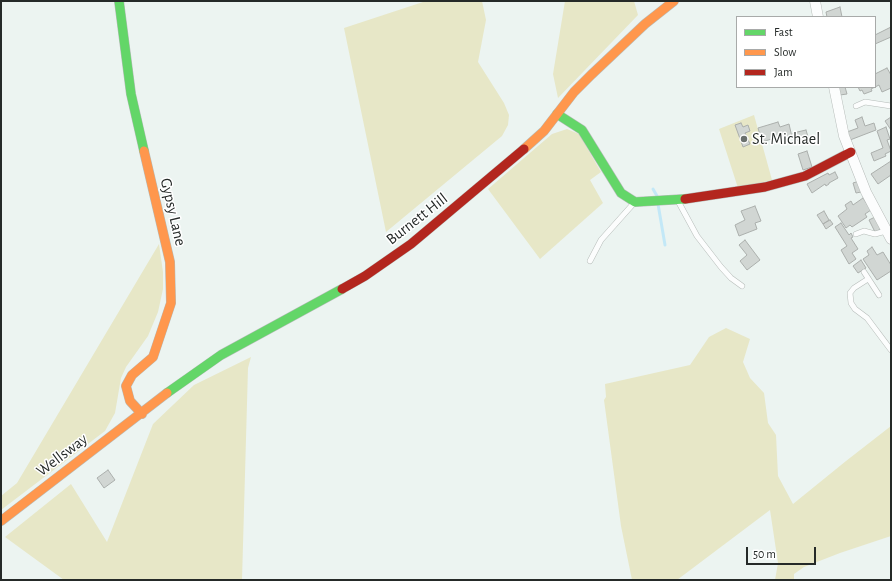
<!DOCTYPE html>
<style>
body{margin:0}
#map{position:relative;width:892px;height:581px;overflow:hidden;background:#ecf4f1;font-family:"Alegreya Sans",sans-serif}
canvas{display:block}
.frame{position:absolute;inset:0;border:2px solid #252a28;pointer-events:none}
.legend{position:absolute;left:736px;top:16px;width:140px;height:72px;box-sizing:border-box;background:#fff;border:1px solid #a8aaa9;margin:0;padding:5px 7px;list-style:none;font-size:12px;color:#252a28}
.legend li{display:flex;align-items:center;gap:8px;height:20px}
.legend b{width:20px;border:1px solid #a8aaa9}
.scale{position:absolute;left:746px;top:547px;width:70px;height:18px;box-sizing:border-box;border:2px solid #252a28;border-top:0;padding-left:5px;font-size:12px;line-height:14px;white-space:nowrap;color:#252a28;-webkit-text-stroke:3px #fff;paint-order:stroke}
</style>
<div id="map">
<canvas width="892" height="581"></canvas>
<div class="frame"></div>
<ul class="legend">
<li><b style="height:5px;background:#63d668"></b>Fast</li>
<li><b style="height:5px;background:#ff974d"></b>Slow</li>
<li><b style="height:5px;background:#b3261e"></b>Jam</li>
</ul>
<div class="scale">50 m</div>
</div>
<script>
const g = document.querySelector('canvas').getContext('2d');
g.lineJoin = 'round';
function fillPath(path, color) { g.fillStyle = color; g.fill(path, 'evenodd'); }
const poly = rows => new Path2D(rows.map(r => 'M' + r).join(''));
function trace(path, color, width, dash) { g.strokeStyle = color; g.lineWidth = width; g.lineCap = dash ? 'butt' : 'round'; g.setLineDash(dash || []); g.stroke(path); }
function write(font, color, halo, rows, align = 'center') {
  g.font = font + ' "Alegreya Sans",sans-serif'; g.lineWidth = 3; g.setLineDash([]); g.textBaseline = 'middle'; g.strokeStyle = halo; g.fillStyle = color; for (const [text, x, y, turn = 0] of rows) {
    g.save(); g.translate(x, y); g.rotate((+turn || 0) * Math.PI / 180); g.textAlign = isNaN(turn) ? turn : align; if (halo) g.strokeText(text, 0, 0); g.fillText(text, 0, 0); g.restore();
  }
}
fillPath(poly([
 [426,1,482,1,486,20,478,62,504,103,509,115,508,125,502,136,386,232,344,28],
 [565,1,634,1,638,15,558,98,553,74],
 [754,115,772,180,738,188,719,129],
 [567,129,579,134,601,172,590,180,603,203,540,259,488,189,552,134],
 [159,244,163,272,163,289,158,312,148,336,126,367,121,378,115,413,105,431,1,510,1,496,17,483],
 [726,328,750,339,743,362,750,378,764,393,768,423,776,435,778,476,793,504,846,461,891,426,891,536,840,553,804,567,794,574,794,580,775,580,778,563,770,510,677,580,632,580,621,526,604,400,606,397,605,384,690,365,709,337],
 [251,357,248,368,242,580,64,580,5,537,71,484,107,542,153,424,194,385]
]), '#e7e7c7');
trace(poly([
 [653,189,657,196],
 [658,204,665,245]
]), '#c3e8f7', 3);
const building = poly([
 [840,7,842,17,827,17,826,12,840,7],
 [891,27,891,37,875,44,875,35,891,27],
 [887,68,891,75,891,88,882,92,879,85,871,89,872,91,864,94,862,90,860,91,858,87,875,87,875,74,887,68],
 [838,87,845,87,847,94,840,95,838,87],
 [862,117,865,126,874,123,876,130,850,140,847,132,858,128,855,120,862,117],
 [891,117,891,130,885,121,891,117],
 [778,122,780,127,789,124,792,137,782,140,781,136,762,142,758,128,778,122],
 [741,123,743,127,748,125,750,131,745,133,750,144,743,147,735,125,741,123],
 [886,127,890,139,887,140,891,151,885,154,886,156,874,161,871,153,883,148,877,131,886,127],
 [806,130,808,137,795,141,793,133,806,130],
 [807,151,812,167,803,170,798,154,807,151],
 [891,161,891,175,878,184,871,174,891,161],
 [835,172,838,178,829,183,829,184,826,186,825,184,812,193,807,184,828,173,829,175,835,172],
 [859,181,861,192,856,193,853,183,859,181],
 [863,198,871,210,865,214,867,217,852,227,850,225,846,228,838,216,847,209,845,205,851,201,853,205,863,198],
 [755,206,761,221,755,223,757,229,739,236,735,225,745,220,741,211,755,206],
 [824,211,829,220,823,224,817,215,824,211],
 [875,217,881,229,875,232,869,220,875,217],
 [830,220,833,224,826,229,823,224,830,220],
 [841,223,849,235,851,233,853,237,851,238,858,249,852,253,856,259,849,264,841,250,847,246,835,227,841,223],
 [745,240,760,260,747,270,740,261,747,255,739,245,745,240],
 [872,247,877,255,883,252,891,265,891,271,877,280,863,259,869,255,867,251,872,247],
 [861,260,866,268,858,273,853,266,861,260],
 [108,470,115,480,104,488,97,478,108,470]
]);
fillPath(building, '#d1d6d3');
trace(building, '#abafac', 1);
const lane = poly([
 [856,106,865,102,891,106],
 [678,201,697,236,721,267,731,278,742,286],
 [856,234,864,231,875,234,886,231],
 [590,261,601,240,634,203],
 [864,272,879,295],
 [868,279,854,288,850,293,851,303,855,309,867,318,891,350]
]);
const street = poly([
 [815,1,818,17],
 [834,87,844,136,866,192,891,239]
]);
const fast = poly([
 [119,1,131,94,144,151],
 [557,114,582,130,621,193,635,202,685,199],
 [167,393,221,355,342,289]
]);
const slow = poly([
 [524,149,544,131,574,92,591,75,645,24,674,1],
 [142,414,130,401,126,386,132,375,153,357,171,303,170,262,144,151],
 [1,521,167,393]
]);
const jam = poly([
 [685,199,765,187,805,176,851,152],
 [342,289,365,276,411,244,524,149]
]);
trace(lane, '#b6bcb9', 6);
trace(street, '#b6bcb9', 11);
trace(fast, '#b6bcb9', 10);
trace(slow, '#b6bcb9', 10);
trace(jam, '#b6bcb9', 10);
trace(lane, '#fcfdfd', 5);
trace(street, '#fcfdfd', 10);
trace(fast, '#63d668', 9);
trace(slow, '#ff974d', 9);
trace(jam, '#b3261e', 9);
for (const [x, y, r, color] of [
 [744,139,4,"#6b716e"]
]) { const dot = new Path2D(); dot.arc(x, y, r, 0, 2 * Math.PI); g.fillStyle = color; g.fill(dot); trace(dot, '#fff', 1.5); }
write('16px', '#252a28', '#fff', [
 ["St. Michael",752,139]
], 'left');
write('16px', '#252a28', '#fff', [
 ["Gypsy Lane",173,212,77],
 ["Burnett Hill",417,219,-38],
 ["Wellsway",62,455,-37]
]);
</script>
